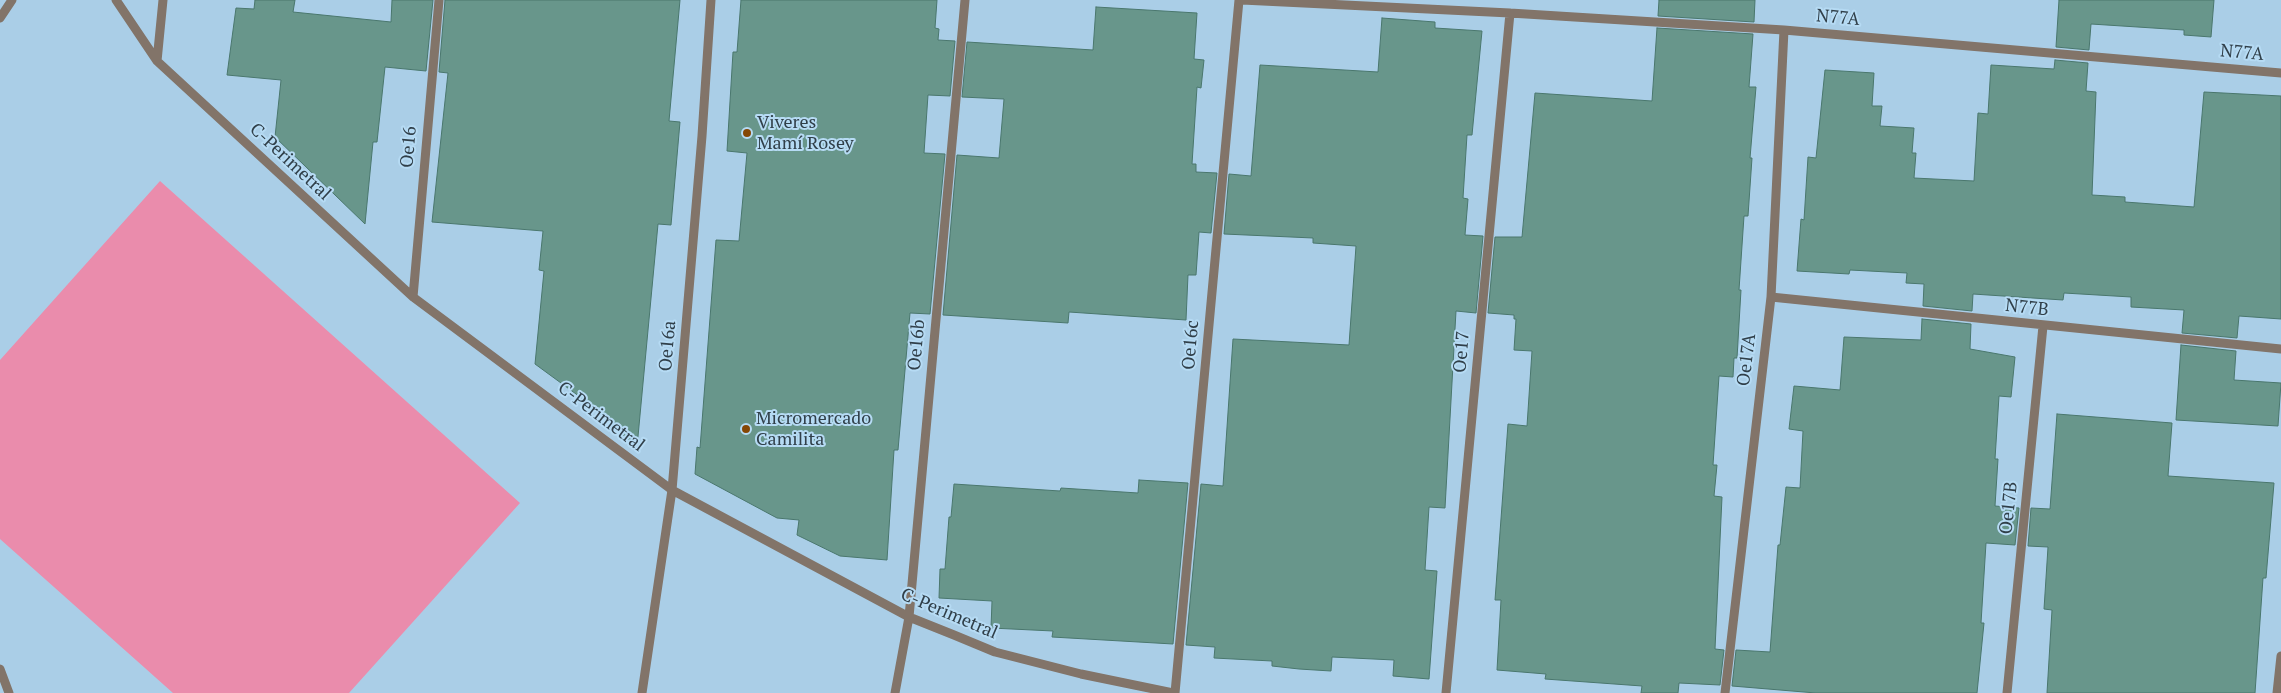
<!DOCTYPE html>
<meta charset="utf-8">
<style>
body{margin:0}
canvas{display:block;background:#aacee7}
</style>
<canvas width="2281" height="693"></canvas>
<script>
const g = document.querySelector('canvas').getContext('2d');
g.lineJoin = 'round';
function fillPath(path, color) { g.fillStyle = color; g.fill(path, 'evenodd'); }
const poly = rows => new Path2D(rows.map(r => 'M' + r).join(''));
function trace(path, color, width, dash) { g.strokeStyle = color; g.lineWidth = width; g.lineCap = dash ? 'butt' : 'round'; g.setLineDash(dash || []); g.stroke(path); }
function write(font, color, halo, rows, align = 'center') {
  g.font = font + ' "PT Serif",serif'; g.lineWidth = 4; g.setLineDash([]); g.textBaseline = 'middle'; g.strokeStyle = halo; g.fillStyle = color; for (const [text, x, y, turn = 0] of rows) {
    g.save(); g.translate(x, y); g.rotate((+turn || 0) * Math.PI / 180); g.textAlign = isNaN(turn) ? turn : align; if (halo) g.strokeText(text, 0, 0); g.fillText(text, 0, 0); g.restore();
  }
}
fillPath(poly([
 [160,181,520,503,349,693,173,693,0,539,0,360]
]), '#ea8cac');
const building = poly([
 [255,0,295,0,293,12,391,22,392,0,433,0,426,71,385,67,377,142,373,142,365,224,275,137,281,80,227,75,236,8,254,9,255,0],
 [445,0,680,0,669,121,680,122,671,225,658,224,637,447,576,394,535,364,544,271,539,270,543,231,432,222,448,73,439,72,445,0],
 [741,0,937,0,935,28,939,29,938,40,955,41,950,96,928,95,924,153,945,154,930,314,910,313,898,450,894,450,887,560,840,556,797,535,799,520,777,518,695,474,697,447,700,448,716,240,739,241,747,153,727,151,733,52,737,52,741,0],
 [1659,0,1755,0,1754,22,1658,16,1659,0],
 [2059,0,2214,0,2211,37,2184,35,2184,30,2091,24,2089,50,2056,47,2059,0],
 [1096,7,1197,13,1194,59,1204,60,1201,88,1197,87,1192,164,1196,164,1196,172,1217,173,1211,233,1199,232,1196,275,1188,275,1186,320,1069,312,1068,323,943,315,957,155,999,158,1004,99,962,97,967,42,1093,50,1096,7],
 [1382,18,1435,22,1435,28,1482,31,1472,135,1467,135,1463,198,1468,199,1465,235,1483,236,1476,313,1456,311,1445,508,1429,507,1425,570,1437,571,1429,679,1393,676,1394,660,1332,657,1331,671,1299,669,1272,666,1272,661,1214,658,1215,647,1186,645,1201,484,1223,486,1233,339,1349,345,1356,246,1313,243,1313,238,1224,234,1229,174,1251,176,1260,65,1378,72,1382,18],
 [1657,28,1753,34,1749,87,1756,87,1750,158,1752,158,1748,216,1744,216,1739,290,1741,290,1737,358,1734,358,1733,377,1719,376,1713,465,1717,465,1714,496,1722,497,1715,649,1724,650,1720,685,1679,683,1678,693,1641,693,1642,686,1545,679,1546,674,1497,670,1501,600,1495,600,1508,424,1527,426,1532,351,1514,350,1516,319,1514,319,1514,315,1488,313,1495,237,1522,237,1535,93,1652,101,1657,28],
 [2055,60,2088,63,2086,91,2096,92,2092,195,2125,197,2125,202,2194,207,2204,92,2281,96,2281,319,2239,316,2237,338,2182,333,2184,310,2131,307,2131,297,2064,293,2063,300,1973,294,1972,311,1923,306,1924,284,1906,283,1907,273,1850,270,1849,274,1797,271,1801,219,1804,220,1808,157,1816,158,1825,70,1874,73,1872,106,1882,106,1880,126,1914,128,1912,153,1916,153,1914,178,1974,181,1978,113,1988,114,1991,65,2054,69,2055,60],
 [1922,319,1971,324,1970,349,2015,357,2011,397,1999,396,1995,459,1998,459,1995,506,2019,508,2015,545,1986,543,1981,623,1984,623,1977,693,1816,693,1732,686,1736,650,1770,652,1778,545,1780,545,1786,487,1800,488,1803,431,1789,429,1794,386,1840,390,1844,337,1921,340,1922,319],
 [2181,345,2236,351,2234,380,2281,383,2278,426,2176,420,2181,345],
 [2057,414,2172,423,2168,476,2274,483,2266,578,2263,578,2255,693,2047,693,2052,610,2044,609,2048,547,2028,546,2031,508,2050,509,2057,414],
 [1139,480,1188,483,1173,644,1052,637,1053,631,991,628,992,601,939,598,940,569,945,569,949,517,951,517,954,484,1060,491,1061,488,1138,493,1139,480]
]);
fillPath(building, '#68968b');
trace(building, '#4a776d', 1);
trace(poly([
 [116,0,157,61,413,297,672,490,909,617,954,635,995,652,1081,674,1173,693],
 [1242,0,1510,13,1784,30,2281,73],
 [0,18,12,0],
 [157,61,163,0],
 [413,297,439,0],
 [1771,297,2281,349],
 [0,669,9,693],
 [642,693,672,490,702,136,711,0],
 [895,693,909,617,965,0],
 [1175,693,1239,0],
 [1446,693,1510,13],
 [1725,693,1771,297,1784,30],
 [2007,693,2043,326],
 [2277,693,2281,656]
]), '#827469', 9);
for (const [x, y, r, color] of [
 [747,133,5,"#854705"],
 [746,429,5,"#854705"]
]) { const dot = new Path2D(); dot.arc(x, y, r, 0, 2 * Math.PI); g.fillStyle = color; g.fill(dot); trace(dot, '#b6dbf4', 2); }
write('18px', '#303f49', '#b6dbf4', [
 ["N77A",1838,18,5],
 ["N77A",2242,53,5],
 ["Oe16",409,147,-85],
 ["C-Perimetral",290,162,43],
 ["N77B",2027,308,6],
 ["Oe16b",917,345,-85],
 ["Oe16c",1191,345,-85],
 ["Oe16a",668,346,-85],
 ["Oe17",1462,352,-85],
 ["Oe17A",1747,360,-83],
 ["C-Perimetral",601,417,37],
 ["Oe17B",2009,508,-84],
 ["C-Perimetral",949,614,23]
]);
write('18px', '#303f49', '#b6dbf4', [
 ["Viveres",757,123],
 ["Mamí Rosey",757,144],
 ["Micromercado",756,419],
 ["Camilita",756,440]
], 'left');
</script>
